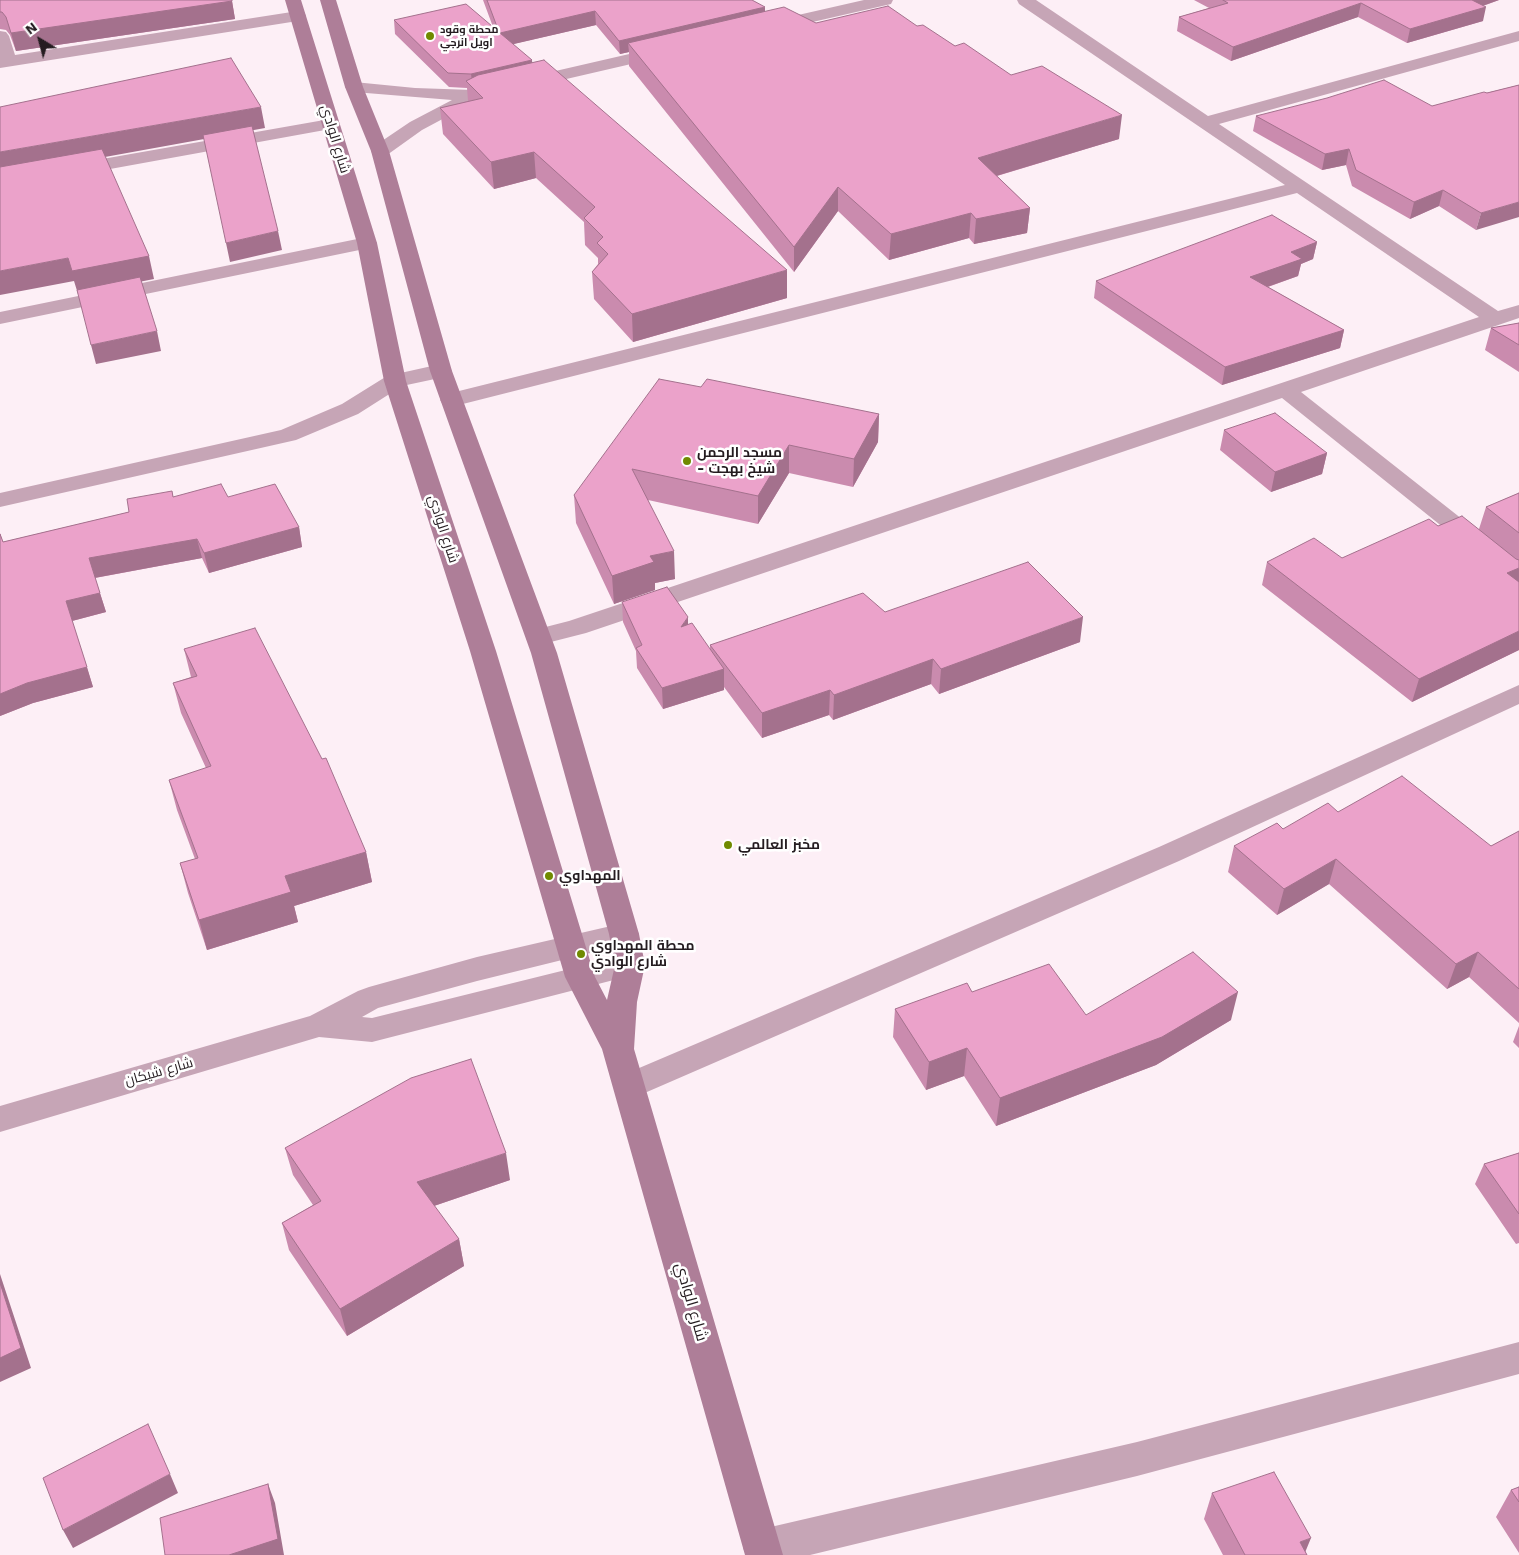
<!DOCTYPE html>
<meta charset="utf-8">
<style>
body{margin:0}
#map{position:relative;width:1519px;height:1555px;overflow:hidden;background:#fdeff6;font-family:"Work Sans",sans-serif}
canvas{display:block}
.north{position:absolute;left:15px;top:15px;width:50px;height:50px;-webkit-text-stroke:4px #fff;paint-order:stroke;rotate:323deg;font-size:14px;font-weight:700;line-height:20px;text-align:center;color:#241c20}
.north::after{content:'';display:block;margin:auto;width:18px;height:22px;background:#241c20;clip-path:polygon(50% 0,100% 100%,50% 72%,0 100%)}
</style>
<div id="map">
<canvas width="1519" height="1555"></canvas>
<div class="north">N</div>
</div>
<script>
const g = document.querySelector('canvas').getContext('2d');
g.lineJoin = 'round';
const poly = rows => new Path2D(rows.map(r => 'M' + r).join(''));
function fillPath(path, color) { g.fillStyle = color; g.fill(path, 'evenodd'); }
function trace(path, color, width, dash) { g.strokeStyle = color; g.lineWidth = width; g.lineCap = dash ? 'butt' : 'round'; g.setLineDash(dash || []); g.stroke(path); }
function write(font, color, halo, rows, align = 'center') {
  g.font = font + ' "Work Sans",Cairo,sans-serif'; g.lineWidth = 5; g.setLineDash([]); g.textBaseline = 'middle'; g.strokeStyle = halo; g.fillStyle = color; for (const [text, x, y, turn = 0] of rows) {
    g.save(); g.translate(x, y); g.rotate((+turn || 0) * Math.PI / 180); g.textAlign = isNaN(turn) ? turn : align; if (halo) g.strokeText(text, 0, 0); g.fillText(text, 0, 0); g.restore();
  }
}
fillPath(poly([
 [1017,0,1036,0,1208,116,1519,31,1519,41,1219,124,1498,311,1519,305,1519,318,1301,392,1519,564,1519,584,1510,581,1282,398,586,633,539,645,530,643,526,637,530,631,569,621,1479,317,1297,193,451,407,443,405,440,400,443,395,1285,185,1019,4,1017,0],
 [298,11,304,12,306,16,304,20,0,68,0,31,6,32,9,36,15,55,298,11],
 [330,119,336,120,339,124,336,128,0,189,0,177,330,119],
 [367,237,374,239,377,243,374,247,0,324,0,312,367,237],
 [441,364,449,366,452,371,449,376,402,386,358,414,296,440,0,507,0,493,281,430,342,404,387,376,441,364],
 [1519,685,1519,704,1179,861,640,1095,629,1099,618,1095,613,1086,618,1077,1159,847,1519,685],
 [1519,1342,1519,1374,1137,1476,810,1555,746,1555,743,1548,748,1535,762,1529,1137,1442,1519,1342]
]), '#c6a5b6');
fillPath(poly([
 [864,0,893,0,891,4,769,32,763,31,761,27,763,23,864,0],
 [664,46,670,47,673,51,670,55,480,99,422,130,387,155,380,157,373,155,371,151,373,147,410,122,452,100,354,92,348,91,345,87,348,83,354,82,415,88,473,90,664,46],
 [624,923,635,926,639,934,635,942,477,981,378,1008,362,1017,372,1018,630,954,641,957,645,965,641,973,372,1042,319,1037,0,1132,0,1106,310,1016,358,991,369,987,477,957,624,923]
]), '#c6a5b6');
fillPath(poly([
 [285,0,301,0,377,243,406,381,496,651,595,977,607,1000,615,965,609,934,531,653,430,371,371,151,345,87,320,0,336,0,363,87,389,151,452,371,557,653,639,934,645,965,637,1002,634,1049,783,1555,745,1555,602,1049,565,977,470,651,384,381,357,243,285,0]
]), '#ae7e98');
fillPath(poly([
 [0,0,232,1,235,19,16,51,10,35,6,30,0,29],
 [483,0,752,0,765,12,816,23,917,26,1011,75,1119,139,997,176,1030,208,1027,233,974,244,969,238,889,260,838,211,794,272,629,66,629,52,620,54,596,25,513,44,532,63,787,298,633,342,594,299,592,272,598,264,598,258,585,245,584,222,536,178,494,189,443,134,440,108,468,101,467,88,449,87,395,34,394,20,493,27],
 [1194,0,1499,0,1483,6,1483,21,1407,43,1358,17,1231,61,1177,31,1179,17,1209,8],
 [1519,85,1476,230,1439,206,1410,219,1352,186,1346,165,1322,170,1253,131,1256,116,1432,106],
 [1317,242,1313,259,1301,264,1298,276,1268,287,1344,330,1340,348,1222,385,1094,298,1096,281],
 [1519,323,1519,372,1485,350,1491,328],
 [701,387,879,414,878,442,853,487,789,473,758,524,648,500,675,579,655,583,655,590,614,604,576,523,574,495],
 [1224,430,1327,453,1322,474,1271,492,1220,450],
 [172,491,173,497,228,497,299,527,302,547,209,573,202,558,95,578,106,612,72,621,93,687,33,703,0,716,0,533,3,542,129,512],
 [1519,493,1519,650,1412,702,1262,585,1267,562,1342,558,1438,526,1479,529,1486,507],
 [622,602,688,624,710,650,710,645,885,612,1080,642,939,694,931,684,833,720,829,715,762,738,724,687,724,690,663,709,637,668,636,651,623,622],
 [184,649,366,852,372,882,294,906,298,922,207,950,188,893,180,863,195,859,177,810,169,780,206,768,181,713,173,683,191,677],
 [1338,812,1491,846,1519,831,1519,1023,1469,977,1447,989,1329,884,1277,915,1228,872,1234,846,1283,829],
 [972,992,1086,1015,1231,1020,1156,1065,996,1126,964,1076,926,1090,893,1037,895,1009],
 [1519,1026,1519,1048,1513,1042],
 [285,1148,510,1180,434,1206,459,1239,464,1266,347,1336,289,1250,282,1223,313,1205,293,1175],
 [1519,1153,1519,1243,1516,1244,1475,1184,1484,1164],
 [1519,1487,1519,1553,1496,1517,1511,1490],
 [1212,1493,1305,1551,1307,1555,1223,1555,1204,1519]
]), '#ca8bae');
fillPath(poly([
 [1468,0,1499,0,1465,12],
 [232,1,235,19,16,51,11,33],
 [1361,3,1358,17,1231,61,1233,47],
 [765,7,765,21,628,43,629,52,620,54,619,41],
 [1486,7,1483,21,1407,43,1410,29],
 [595,11,596,25,501,47,500,33],
 [532,60,533,74,473,88,471,74],
 [261,107,265,128,0,176,0,152],
 [1122,115,1119,139,976,182,978,158],
 [1349,149,1346,165,1322,170,1325,154],
 [534,152,536,178,494,189,491,162],
 [838,187,838,211,794,272,794,247],
 [1443,190,1439,206,1410,219,1414,202],
 [1519,202,1519,217,1476,230,1481,213],
 [1030,208,1027,233,974,244,976,219],
 [971,213,969,238,889,260,891,234],
 [278,231,282,250,230,262,226,243],
 [1317,242,1313,259,1301,264,1298,276,1247,294,1250,277,1291,252],
 [149,256,154,279,78,294,74,281,0,295,0,271,68,258],
 [787,270,787,298,633,342,632,314],
 [1344,330,1340,348,1222,385,1225,367],
 [157,331,161,351,96,364,91,345],
 [879,414,878,442,853,487,854,459],
 [789,445,789,473,758,524,758,496],
 [1327,453,1322,474,1271,492,1275,472],
 [299,527,302,547,209,573,204,553],
 [197,539,202,558,94,578,89,558],
 [674,551,675,579,655,583,655,590,614,604,612,576,650,556],
 [1519,568,1519,588,1507,573],
 [100,593,106,612,72,621,66,601],
 [688,617,688,638,681,627],
 [1083,617,1080,642,939,694,941,669],
 [1519,631,1519,650,1412,702,1419,679],
 [933,659,931,684,833,720,834,695],
 [87,667,93,687,33,703,0,716,0,694,27,683],
 [724,669,724,690,663,709,662,688],
 [830,690,829,715,762,738,762,713],
 [366,852,372,882,294,906,298,922,207,950,199,920,285,876],
 [1336,859,1329,884,1277,915,1284,889],
 [1478,952,1469,977,1447,989,1456,964],
 [1238,992,1231,1020,1156,1065,996,1126,1000,1098],
 [967,1048,964,1076,926,1090,929,1062],
 [506,1153,510,1180,422,1210,417,1182],
 [459,1239,464,1266,347,1336,340,1309],
 [0,1274,31,1368,0,1382],
 [170,1474,178,1493,73,1548,63,1530],
 [268,1484,275,1503,284,1555,229,1555],
 [1311,1538,1304,1555,1300,1542]
]), '#a4718d');
const building = poly([
 [0,0,232,0,232,1,11,33,6,17,2,12,0,12,0,0],
 [487,0,752,0,765,7,619,41,595,11,500,33,532,60,471,74,448,73,394,20,466,4,499,32,487,0],
 [1223,0,1472,0,1486,7,1410,29,1361,3,1233,47,1179,17,1228,3,1223,0],
 [888,6,917,26,923,25,955,46,964,43,1011,75,1042,66,1122,115,978,158,1030,208,976,219,971,213,891,234,838,187,794,247,628,43,784,7,816,23,888,6],
 [231,58,261,107,0,152,0,107,231,58],
 [544,60,787,270,632,314,592,272,608,254,597,243,603,237,584,218,595,207,534,152,491,162,440,108,483,98,466,81,478,75,544,60],
 [1384,80,1432,106,1484,92,1487,93,1519,85,1519,202,1481,213,1443,190,1414,202,1356,170,1349,149,1325,154,1256,116,1327,98,1384,80],
 [252,126,278,231,226,243,203,135,252,126],
 [102,149,149,256,72,271,68,258,0,271,0,167,102,149],
 [1272,215,1317,242,1291,252,1302,259,1250,277,1344,330,1225,367,1096,281,1272,215],
 [140,277,157,331,91,345,77,290,140,277],
 [1519,323,1519,345,1491,328,1519,323],
 [659,379,701,387,707,379,879,414,854,459,789,445,758,496,632,469,674,551,650,556,654,562,612,576,574,495,659,379],
 [1275,413,1327,453,1275,472,1224,430,1275,413],
 [221,484,228,497,275,484,299,527,204,553,197,539,89,558,100,593,66,601,87,667,27,683,0,694,0,534,3,542,129,512,127,499,172,491,173,497,221,484],
 [1519,493,1519,533,1486,507,1519,493],
 [1462,516,1516,559,1519,560,1519,568,1507,573,1519,582,1519,631,1419,679,1267,562,1314,538,1342,558,1429,519,1438,526,1462,516],
 [1028,562,1083,617,941,669,933,659,834,695,830,690,762,713,710,645,863,593,885,612,1028,562],
 [667,587,688,617,681,627,692,623,724,669,662,688,636,648,642,645,622,602,667,587],
 [255,628,322,759,326,758,366,852,285,876,291,892,199,920,180,863,198,858,169,780,211,766,173,683,197,676,184,649,255,628],
 [1402,776,1491,846,1519,831,1519,989,1478,952,1456,964,1336,859,1284,889,1234,846,1277,823,1283,829,1328,803,1338,812,1402,776],
 [1193,952,1238,992,1162,1037,1000,1098,967,1048,929,1062,895,1009,967,983,972,992,1049,964,1086,1015,1193,952],
 [471,1059,506,1153,417,1182,459,1239,340,1309,282,1223,321,1201,285,1148,411,1078,471,1059],
 [1519,1153,1519,1214,1484,1164,1519,1153],
 [0,1283,21,1348,0,1358,0,1283],
 [148,1424,170,1474,63,1530,43,1478,148,1424],
 [1274,1472,1311,1538,1300,1542,1307,1555,1245,1555,1212,1493,1274,1472],
 [268,1484,278,1539,229,1555,165,1555,160,1518,268,1484],
 [1519,1487,1519,1502,1511,1490,1519,1487]
]);
fillPath(building, '#eba2ca');
trace(building, '#a4718d', 1);
for (const [x, y, r, color] of [
 [430,36,5,"#708a00"],
 [687,461,5,"#708a00"],
 [728,845,5,"#708a00"],
 [549,876,5,"#708a00"],
 [581,954,5,"#708a00"]
]) { const dot = new Path2D(); dot.arc(x, y, r, 0, 2 * Math.PI); g.fillStyle = color; g.fill(dot); trace(dot, '#fff', 2); }
write('bold 11px', '#241c20', '#fff', [
 ["محطة وقود",440,30],
 ["اويل انرجي",440,43]
], 'left');
write('14px', '#241c20', '#fff', [
 ["شارع الوادي",335,139,73],
 ["شارع الوادي",443,529,72],
 ["شارع شيكان",159,1072,-16]
]);
write('bold 14px', '#241c20', '#fff', [
 ["مسجد الرحمن",697,453],
 ["- شيخ بهجت",697,469],
 ["مخبز العالمي",738,845],
 ["المهداوي",559,876],
 ["محطة المهداوي",591,946],
 ["شارع الوادي",591,962]
], 'left');
write('16px', '#241c20', '#fff', [
 ["شارع الوادي",691,1302,74]
]);
</script>
